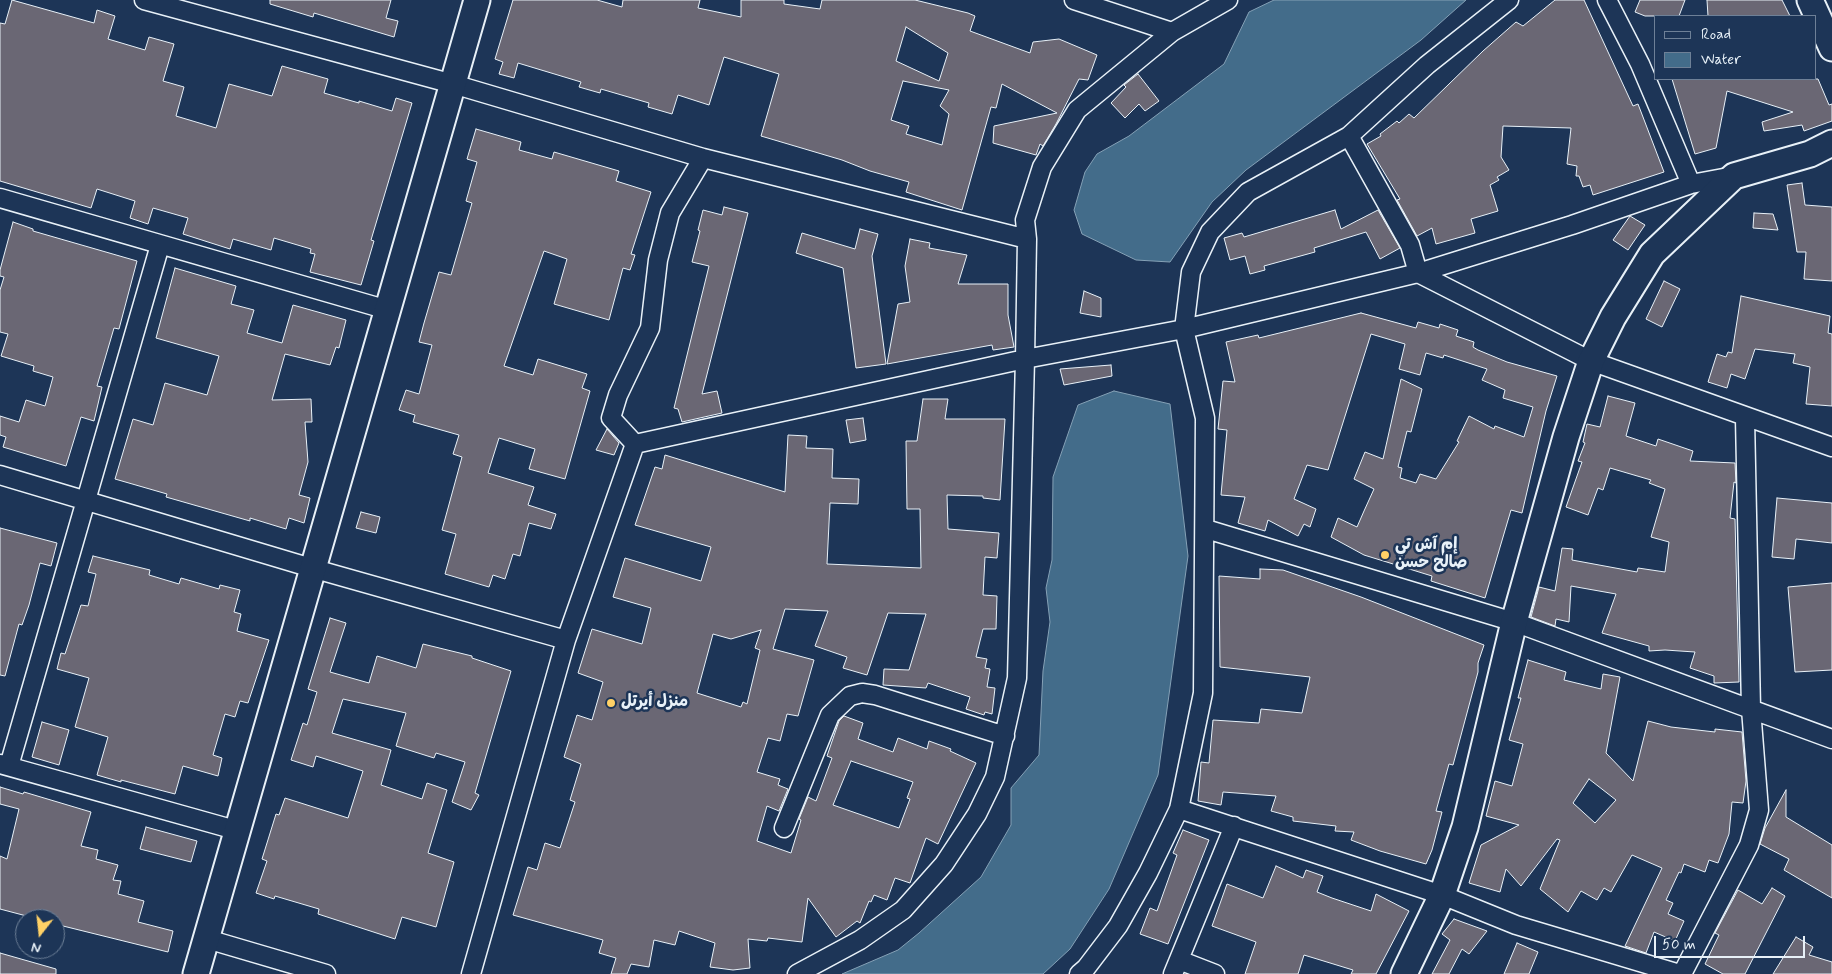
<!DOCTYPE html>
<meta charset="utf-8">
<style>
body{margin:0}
#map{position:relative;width:1832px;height:974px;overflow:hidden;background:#1d3557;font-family:Mynerve,sans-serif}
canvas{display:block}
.legend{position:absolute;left:1654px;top:15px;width:162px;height:65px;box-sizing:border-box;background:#1d3557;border:1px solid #6e8097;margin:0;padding:6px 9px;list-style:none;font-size:15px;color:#e8f1f8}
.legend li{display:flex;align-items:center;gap:10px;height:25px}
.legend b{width:25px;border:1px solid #6e8097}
.north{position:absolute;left:15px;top:909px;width:50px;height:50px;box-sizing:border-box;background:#1d3557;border:1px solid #6e8097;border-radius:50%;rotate:196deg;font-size:14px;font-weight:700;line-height:20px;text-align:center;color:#e8f1f8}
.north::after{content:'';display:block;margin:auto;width:18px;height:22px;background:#ffd166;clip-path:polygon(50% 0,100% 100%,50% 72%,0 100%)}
.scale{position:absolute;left:1654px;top:936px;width:151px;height:22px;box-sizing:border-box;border:2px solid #e8f1f8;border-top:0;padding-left:6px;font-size:15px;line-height:18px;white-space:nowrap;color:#e8f1f8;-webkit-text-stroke:4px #1d3557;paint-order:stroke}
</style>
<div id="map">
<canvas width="1832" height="974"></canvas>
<ul class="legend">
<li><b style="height:6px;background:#1d3557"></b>Road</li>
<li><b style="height:14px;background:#436c8a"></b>Water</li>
</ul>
<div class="north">N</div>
<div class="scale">50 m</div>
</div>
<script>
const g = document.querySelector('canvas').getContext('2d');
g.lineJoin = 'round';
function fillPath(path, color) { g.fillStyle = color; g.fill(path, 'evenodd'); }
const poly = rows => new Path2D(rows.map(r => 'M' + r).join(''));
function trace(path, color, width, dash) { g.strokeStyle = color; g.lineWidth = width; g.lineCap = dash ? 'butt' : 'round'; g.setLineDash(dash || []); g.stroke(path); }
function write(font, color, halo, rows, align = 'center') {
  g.font = font + ' Mynerve,"Playpen Sans Arabic",sans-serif'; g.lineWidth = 5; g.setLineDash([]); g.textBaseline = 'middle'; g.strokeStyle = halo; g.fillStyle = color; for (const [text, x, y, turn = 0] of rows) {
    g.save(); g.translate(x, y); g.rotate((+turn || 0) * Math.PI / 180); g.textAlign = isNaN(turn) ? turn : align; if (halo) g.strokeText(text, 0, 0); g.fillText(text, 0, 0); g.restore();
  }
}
const water = poly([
 [1274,0,1466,0,1421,40,1246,170,1212,202,1170,262,1136,260,1082,234,1074,210,1085,172,1097,154,1129,136,1224,64,1249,12,1274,0],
 [1114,391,1170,404,1188,556,1158,775,1109,889,1070,949,1043,974,842,974,898,950,919,933,981,877,1011,825,1011,788,1039,755,1043,671,1050,622,1046,588,1052,560,1053,477,1078,405,1114,391]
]);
fillPath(water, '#436c8a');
trace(water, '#85a1b6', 1);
const building = poly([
 [12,0,94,23,97,10,115,16,108,39,145,50,149,37,174,44,163,81,184,87,176,116,216,128,229,84,272,96,282,66,328,79,324,93,359,103,359,101,392,111,396,98,412,103,371,240,374,241,361,285,310,272,315,254,310,253,311,249,274,238,271,250,233,239,230,249,183,234,188,218,153,208,148,224,130,218,135,201,97,189,91,208,0,181,0,23,5,24,12,0],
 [270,0,391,0,386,18,398,21,394,37,314,13,313,17,270,4,270,0],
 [513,0,597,0,622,7,623,0,700,0,698,8,741,17,741,0,784,0,784,4,820,9,822,0,915,0,968,13,975,16,970,31,1030,53,1033,42,1059,39,1097,55,1088,80,1079,79,1056,124,1043,146,1040,144,1036,155,993,143,994,126,1057,113,1002,84,996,108,991,107,962,210,906,192,909,182,870,171,842,160,761,136,779,74,724,57,709,105,678,95,672,114,648,107,649,103,601,89,600,93,579,87,581,82,518,63,514,78,499,74,503,62,495,59,513,0],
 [906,27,948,53,939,81,896,61,906,27],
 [903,81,949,90,940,106,949,114,942,145,906,134,909,126,891,120,903,81],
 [1555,0,1584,0,1633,106,1638,104,1664,172,1593,195,1590,185,1583,187,1579,176,1576,176,1577,166,1567,164,1571,128,1503,126,1501,157,1509,170,1497,177,1499,180,1490,185,1498,211,1471,219,1475,233,1436,244,1432,228,1417,236,1397,200,1400,199,1367,144,1381,136,1380,134,1397,121,1399,123,1409,114,1414,118,1483,51,1516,22,1523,26,1555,0],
 [1640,0,1685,0,1679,16,1645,16,1635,12,1640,0],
 [1707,0,1782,0,1790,16,1708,16,1707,0],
 [1138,74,1159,101,1145,111,1139,104,1125,118,1111,103,1126,87,1124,85,1138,74],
 [1672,79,1818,79,1829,105,1832,104,1832,121,1804,131,1802,125,1764,131,1762,122,1793,112,1727,91,1716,148,1695,154,1672,79],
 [476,129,521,142,519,150,552,159,554,152,619,171,616,181,651,192,631,254,635,255,630,270,623,268,609,320,554,304,567,259,544,251,504,366,533,375,538,359,587,374,582,388,590,391,565,479,529,469,535,449,499,438,488,473,534,487,528,505,556,514,551,529,529,523,520,556,513,554,505,579,493,575,489,587,445,574,456,534,442,530,462,457,453,454,459,435,413,422,415,415,399,410,406,390,419,394,432,345,419,342,424,323,439,272,451,275,472,203,466,201,477,162,467,159,476,129],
 [1802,183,1805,205,1832,207,1832,281,1804,279,1806,252,1797,252,1787,185,1802,183],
 [724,207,748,213,702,394,717,391,722,413,682,422,678,409,674,408,709,266,692,262,700,231,698,230,703,210,722,215,724,207],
 [1335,210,1341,229,1378,210,1400,248,1380,259,1366,232,1314,248,1315,252,1264,266,1265,270,1250,274,1245,256,1230,260,1224,238,1242,233,1244,237,1335,210],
 [1754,213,1773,214,1778,230,1753,228,1754,213],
 [1630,216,1645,225,1628,250,1613,240,1630,216],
 [13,222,33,229,33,231,137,261,119,329,114,328,97,386,102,387,94,421,81,417,66,466,3,447,6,437,0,435,0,416,19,422,26,400,45,406,53,377,33,371,34,366,1,356,8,334,0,332,0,290,4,277,0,276,0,270,13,222],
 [860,229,878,234,872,256,886,364,856,368,843,268,796,253,802,233,855,249,860,229],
 [910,239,930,243,929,248,967,255,958,284,1008,284,1008,315,1014,347,993,350,992,345,887,364,898,304,910,302,905,266,910,239],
 [175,268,236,286,231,304,254,310,247,333,282,343,293,305,346,320,339,348,336,347,330,365,285,354,272,400,311,399,312,422,305,422,308,462,299,495,310,498,304,523,289,518,286,529,250,518,250,521,166,497,167,494,115,479,133,419,153,425,165,383,207,395,219,356,156,338,175,268],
 [1664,281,1680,289,1662,327,1646,319,1664,281],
 [1084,291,1101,298,1101,317,1080,313,1084,291],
 [1741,296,1830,316,1828,333,1832,334,1832,406,1806,404,1810,367,1793,363,1795,354,1755,349,1745,379,1731,374,1727,388,1708,382,1717,354,1726,357,1728,352,1732,353,1741,296],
 [1361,313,1416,328,1418,322,1439,328,1440,324,1458,330,1456,336,1474,342,1473,347,1478,350,1507,362,1557,376,1546,411,1522,513,1511,510,1485,598,1431,581,1432,576,1364,555,1331,537,1338,518,1357,527,1364,511,1374,489,1354,479,1365,452,1383,459,1401,379,1422,389,1411,432,1407,431,1398,467,1402,468,1400,478,1416,483,1420,474,1436,479,1459,442,1457,441,1469,416,1494,429,1495,426,1524,437,1533,407,1503,398,1505,390,1482,380,1487,369,1444,355,1443,358,1426,353,1420,375,1399,369,1405,344,1371,334,1328,470,1307,465,1294,499,1316,509,1310,527,1304,524,1298,536,1268,520,1265,531,1238,523,1245,497,1221,495,1227,430,1218,429,1223,381,1235,382,1226,342,1258,335,1259,338,1361,313],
 [1111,365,1112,376,1064,385,1060,369,1111,365],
 [1608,396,1635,403,1626,436,1656,446,1658,439,1693,451,1690,461,1735,463,1736,483,1734,482,1730,518,1735,519,1739,682,1714,683,1714,676,1690,668,1695,652,1665,650,1649,651,1649,646,1602,633,1616,594,1571,586,1569,622,1556,619,1555,626,1531,617,1539,587,1555,591,1562,548,1573,549,1572,560,1637,572,1638,568,1665,572,1669,542,1651,537,1665,489,1649,483,1651,480,1610,468,1603,490,1598,488,1588,515,1566,507,1582,462,1578,461,1585,443,1583,442,1587,424,1600,427,1608,396],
 [923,399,948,399,945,419,1005,419,1000,500,983,498,983,496,947,495,948,529,999,533,997,558,985,557,983,595,997,596,996,629,983,629,976,657,987,659,985,668,990,669,987,687,995,688,992,714,985,712,984,715,966,709,970,697,928,683,926,688,883,685,884,669,909,670,926,614,888,613,867,675,843,668,847,657,815,646,828,611,785,609,773,649,814,660,798,716,787,714,780,741,768,738,757,772,780,779,778,785,788,789,779,811,767,806,757,841,791,853,801,820,799,819,808,797,816,801,832,758,827,756,839,721,844,716,863,723,858,739,893,752,898,738,927,749,929,741,951,749,950,751,976,763,938,844,926,838,910,883,895,878,887,900,874,895,871,902,869,901,860,923,857,921,836,937,808,898,802,942,768,938,767,941,748,939,750,968,733,970,710,967,715,943,679,931,675,945,654,940,649,967,631,964,627,974,611,974,616,958,599,953,603,940,513,915,528,867,537,870,545,843,560,848,575,802,570,800,581,764,564,757,577,715,592,720,603,682,578,673,592,629,642,644,651,608,613,597,625,558,701,581,711,547,635,525,655,467,662,469,665,455,785,492,788,435,807,436,806,448,833,449,832,478,859,479,858,504,830,503,827,564,921,568,920,509,907,509,906,441,917,441,923,399],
 [761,630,755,648,760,650,747,704,743,702,741,707,697,693,713,634,731,639,761,630],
 [851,761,913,782,907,798,910,799,899,828,833,805,851,761],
 [863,418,866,440,850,443,846,420,863,418],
 [607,429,619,443,614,455,596,450,607,429],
 [1777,498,1832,503,1832,543,1796,539,1794,559,1772,557,1777,498],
 [361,512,380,517,376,533,356,528,361,512],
 [0,528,57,543,51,566,40,563,29,605,22,625,19,624,5,676,0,675,0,528],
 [93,556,150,570,149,575,179,584,181,578,219,589,220,585,240,590,234,612,241,614,237,631,269,640,248,703,240,701,235,717,225,714,213,755,222,758,218,776,183,766,175,794,121,780,121,782,97,775,108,737,75,727,89,678,57,669,61,653,65,654,81,605,88,606,96,574,88,572,93,556],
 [1260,569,1283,570,1361,597,1484,645,1478,663,1478,672,1453,765,1449,764,1436,811,1442,812,1432,850,1426,864,1380,851,1351,840,1354,832,1335,831,1336,826,1293,821,1293,817,1271,811,1276,796,1223,792,1221,805,1198,801,1201,762,1209,763,1213,720,1259,723,1261,709,1302,713,1310,677,1220,667,1219,576,1260,579,1260,569],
 [1832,583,1832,670,1795,672,1788,587,1832,583],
 [330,618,346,623,330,672,369,683,377,656,416,668,423,644,472,656,472,658,511,671,475,793,479,795,471,810,452,802,465,762,436,753,434,758,396,746,406,713,343,699,332,733,391,750,381,785,422,799,427,783,447,790,428,853,454,862,436,927,402,917,395,939,318,914,319,909,275,896,274,899,256,893,267,861,262,859,276,814,279,815,285,798,348,818,363,771,316,756,313,767,291,760,303,723,307,725,317,692,308,689,330,618],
 [1528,660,1566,672,1564,680,1601,689,1603,674,1620,677,1606,753,1633,781,1648,721,1671,727,1715,732,1715,729,1742,732,1746,781,1743,803,1732,802,1729,834,1718,863,1709,860,1705,872,1684,864,1681,873,1679,872,1666,900,1673,903,1668,914,1684,921,1675,941,1654,932,1646,953,1625,946,1662,868,1632,855,1611,892,1604,888,1597,900,1581,891,1568,912,1540,889,1560,840,1557,839,1521,886,1506,869,1500,892,1469,883,1481,845,1519,825,1486,816,1495,781,1512,786,1523,744,1509,740,1521,698,1518,698,1528,660],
 [1589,779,1616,800,1595,823,1573,803,1589,779],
 [42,722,69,730,59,765,32,757,42,722],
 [0,787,23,794,24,792,91,812,81,846,98,850,96,859,118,865,113,880,121,881,118,894,144,901,138,922,173,931,168,952,55,924,55,919,38,919,0,909,0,856,7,859,19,809,0,804,0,787],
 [1786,790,1786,817,1832,845,1832,898,1784,870,1789,859,1760,844,1765,828,1786,790],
 [146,827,197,841,191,862,140,849,146,827],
 [1183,830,1209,840,1168,944,1140,934,1150,908,1157,911,1177,855,1173,853,1183,830],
 [1276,866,1303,878,1306,870,1323,876,1317,892,1332,898,1371,911,1376,894,1409,911,1376,974,1351,974,1353,970,1304,955,1298,974,1245,974,1256,942,1212,926,1227,884,1263,898,1276,866],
 [1772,888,1785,896,1745,974,1723,974,1705,964,1719,935,1715,933,1738,890,1762,904,1772,888],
 [1454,919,1487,931,1469,954,1462,949,1449,974,1432,974,1450,940,1442,934,1454,919],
 [1796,937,1813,947,1809,955,1832,962,1832,974,1773,974,1796,937],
 [1517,943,1538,952,1529,974,1504,974,1517,943],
 [0,953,56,969,56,974,0,974,0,953]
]);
fillPath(building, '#6a6774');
trace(building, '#e8f1f8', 1);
const street = poly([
 [144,0,453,84,703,158,1027,239],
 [1074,0,1172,32],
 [1607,0,1640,64,1691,184],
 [1349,136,1410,245,1418,273,1591,361,1832,447],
 [0,198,388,310],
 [635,444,611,418,618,395,650,328,658,260,670,213,703,158],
 [0,475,315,569,566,640],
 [1206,529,1514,622,1832,739],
 [0,764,239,831],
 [9,766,160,245],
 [1179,809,1442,895,1516,925,1680,974],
 [784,828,830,715,850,696,862,693,875,695,1005,736],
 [207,939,326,974],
 [1179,960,1215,974],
 [471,974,566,640,635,444,1025,359,1184,329,1418,273,1572,225,1691,184,1734,176],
 [797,974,860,940,903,910,944,864,977,814,995,777,1017,678,1025,359,1027,239,1025,220,1042,167,1077,110,1172,32,1228,0],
 [1079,974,1086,968,1118,926,1148,873,1179,809,1203,693,1205,418,1184,329,1191,272,1210,232,1248,192,1349,136,1427,65,1509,0],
 [1173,974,1234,826],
 [1682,974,1749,845,1759,810,1751,709,1745,418]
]);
const secondary = poly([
 [1810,0,1832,48],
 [196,974,477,0],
 [1404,974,1442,895,1465,827,1514,622,1566,437,1591,361,1613,317,1652,254,1734,176,1810,154,1832,143]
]);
trace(street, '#e8f1f8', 21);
trace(secondary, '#e8f1f8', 29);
trace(street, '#1d3557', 18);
trace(secondary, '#1d3557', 25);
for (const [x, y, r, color] of [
 [1385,555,5,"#ffd166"],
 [611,703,5,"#ffd166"]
]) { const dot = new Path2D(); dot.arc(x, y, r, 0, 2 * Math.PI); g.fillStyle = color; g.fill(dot); trace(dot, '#1d3557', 2); }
write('bold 16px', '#e8f1f8', '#1d3557', [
 ["إم آش تي",1395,546],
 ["صالح حسن",1395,564],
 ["منزل أيرتل",621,703]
], 'left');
</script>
